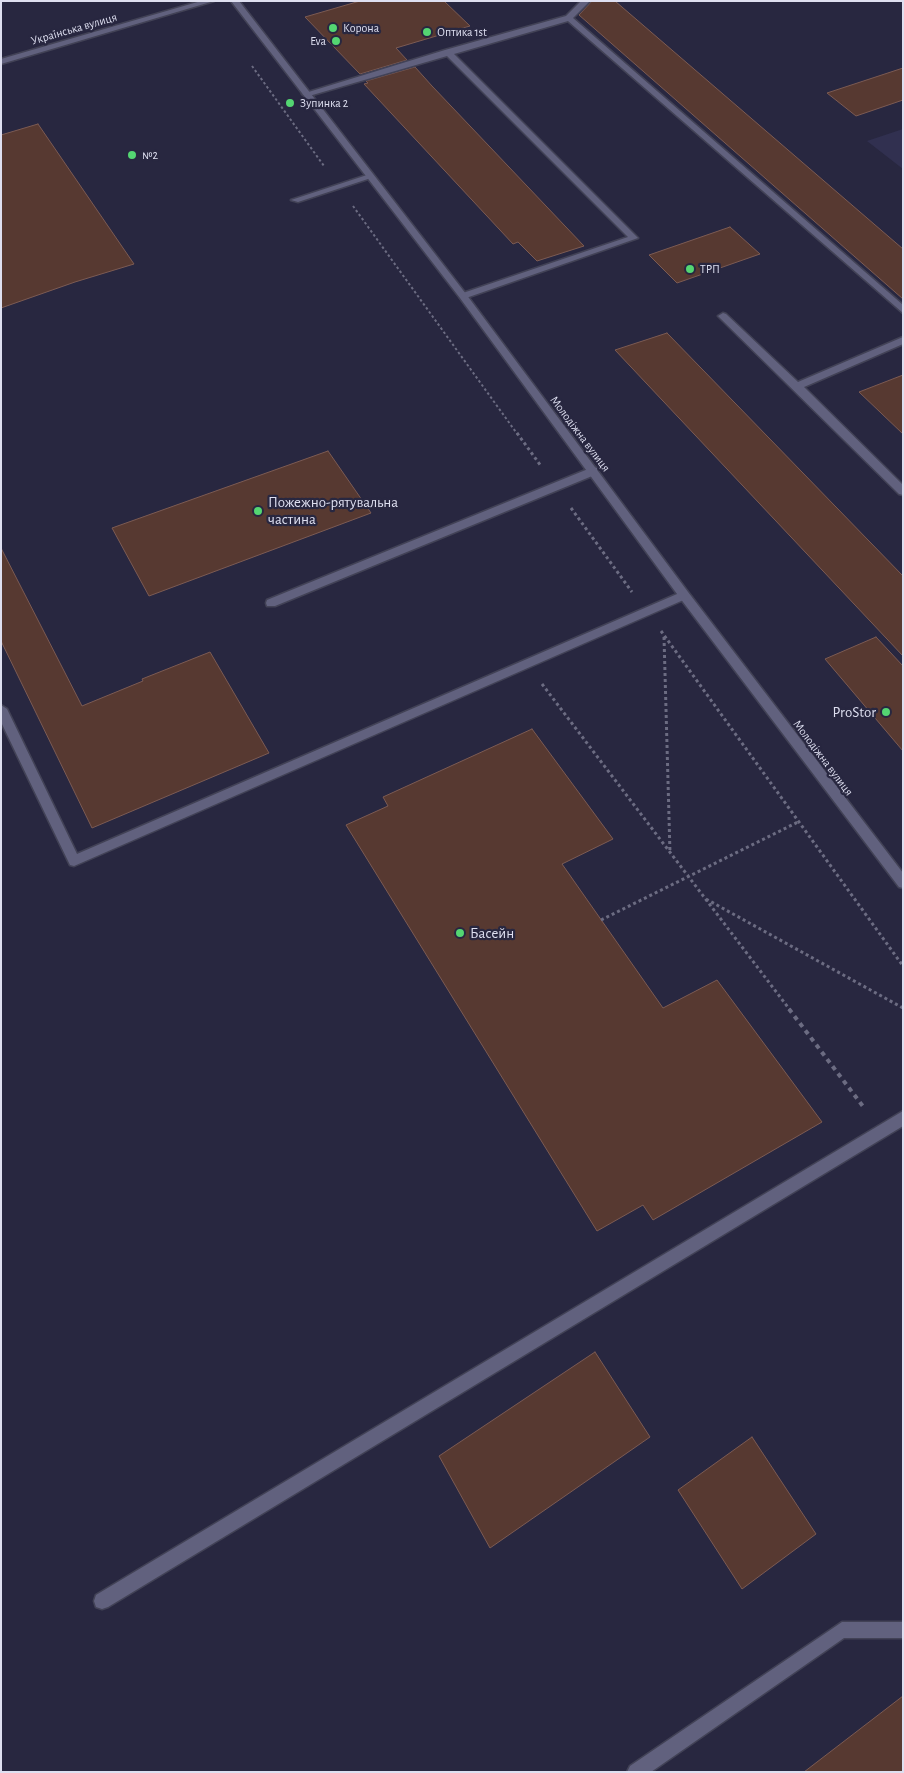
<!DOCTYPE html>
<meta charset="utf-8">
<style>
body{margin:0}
#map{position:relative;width:904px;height:1773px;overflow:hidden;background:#282740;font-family:"Alegreya Sans",sans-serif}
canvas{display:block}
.frame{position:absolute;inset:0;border:2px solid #dedff0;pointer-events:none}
</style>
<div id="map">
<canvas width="904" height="1773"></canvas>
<div class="frame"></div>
</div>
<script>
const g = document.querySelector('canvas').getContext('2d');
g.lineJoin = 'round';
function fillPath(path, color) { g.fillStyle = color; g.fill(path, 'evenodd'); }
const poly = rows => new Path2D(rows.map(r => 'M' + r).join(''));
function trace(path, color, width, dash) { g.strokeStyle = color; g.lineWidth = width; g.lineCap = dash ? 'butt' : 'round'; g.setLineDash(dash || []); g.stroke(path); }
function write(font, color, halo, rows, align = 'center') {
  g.font = font + ' "Alegreya Sans",sans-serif'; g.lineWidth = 4.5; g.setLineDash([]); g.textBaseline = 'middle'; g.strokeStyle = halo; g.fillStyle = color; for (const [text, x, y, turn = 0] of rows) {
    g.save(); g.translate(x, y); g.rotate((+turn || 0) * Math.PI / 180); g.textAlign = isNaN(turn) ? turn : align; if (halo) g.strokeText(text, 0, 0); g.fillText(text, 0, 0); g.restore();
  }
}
fillPath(poly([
 [903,129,903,169,867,141]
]), '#313050');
const building = poly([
 [360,1,444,1,470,26,396,48,407,60,360,74,305,17,360,1],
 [592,1,615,1,903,249,903,299,579,15,592,1],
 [415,67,432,86,584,246,537,261,518,242,513,244,364,84,368,83,366,81,415,67],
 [903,68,903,100,856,116,827,93,903,68],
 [38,124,134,264,75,282,1,308,1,135,38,124],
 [730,227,760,254,677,283,649,255,730,227],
 [667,333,903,576,903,656,615,350,667,333],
 [903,375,903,434,859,392,903,375],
 [328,451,371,513,149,596,112,528,328,451],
 [1,548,82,706,143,681,142,679,210,652,269,753,92,828,1,641,1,548],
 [876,637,903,666,903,751,825,659,876,637],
 [532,729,613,839,562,864,663,1008,717,980,822,1122,653,1220,643,1205,597,1231,346,825,388,806,383,797,532,729],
 [595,1352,650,1437,490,1548,439,1456,595,1352],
 [752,1437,816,1534,742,1589,678,1490,752,1437],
 [903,1696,903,1772,804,1772,903,1696]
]);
fillPath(building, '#573931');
trace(building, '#7c5b53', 1);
const service = poly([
 [581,1,590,1,573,18,903,305,903,313,568,21,454,54,638,238,466,298,460,298,460,294,628,237,447,56,309,96,302,94,445,50,566,16,581,1],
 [367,175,374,177,298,202,291,200,367,175],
 [723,313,726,314,798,382,903,337,903,344,804,387,903,485,903,495,899,494,720,318,718,316,723,313],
 [593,467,597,468,597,474,275,606,267,606,266,603,267,600,593,467],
 [684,591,689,595,688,598,74,866,70,865,1,722,1,705,7,709,77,854,684,591],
 [903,1111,903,1126,108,1607,102,1609,96,1607,94,1601,96,1595,903,1111],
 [842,1622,903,1622,903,1638,844,1638,651,1772,627,1772,630,1766,842,1622]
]);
const tertiary = poly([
 [201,1,214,1,1,64,1,59,201,1],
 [231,1,239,1,466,294,688,592,903,873,903,888,899,887,680,598,460,298,231,1]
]);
trace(service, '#424256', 3);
trace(tertiary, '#424256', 3);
trace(poly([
 [252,66,324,166],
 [353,206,518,435]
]), '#6c6c82', 2, [2.5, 2.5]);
trace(poly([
 [517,433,541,466],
 [571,508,632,592],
 [661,631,903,966],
 [664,637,670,853],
 [542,684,790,1010],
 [706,899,903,1008],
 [601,920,798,822]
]), '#6c6c82', 3, [3, 3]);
trace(poly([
 [789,1009,865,1109]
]), '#6c6c82', 4, [4.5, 4.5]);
fillPath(service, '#61617e');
fillPath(tertiary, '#61617e');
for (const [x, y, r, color] of [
 [333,28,5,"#54d672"],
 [427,32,5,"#54d672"],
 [336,41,5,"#54d672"],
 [290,103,5,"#54d672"],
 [132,155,5,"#54d672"],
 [690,269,5,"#54d672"],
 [258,511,5,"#54d672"],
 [886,712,5,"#54d672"],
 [460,933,5,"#54d672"]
]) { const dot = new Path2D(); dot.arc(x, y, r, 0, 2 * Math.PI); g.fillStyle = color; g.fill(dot); trace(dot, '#282740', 2); }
write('12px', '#dedff0', '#282740', [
 ["Корона",343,28],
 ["Оптика 1st",437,32],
 ["Eva",326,41,"right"],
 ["Зупинка 2",300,103],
 ["№2",142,155],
 ["ТРП",700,269]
], 'left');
write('12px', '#dedff0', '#282740', [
 ["Українська вулиця",74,29,-16],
 ["Молодіжна вулиця",580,434,53],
 ["Молодіжна вулиця",823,758,53]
]);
write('15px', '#dedff0', '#282740', [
 ["Пожежно-рятувальна",268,502],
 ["частина",268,519],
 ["ProStor",876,712,"right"],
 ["Басейн",470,933]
], 'left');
</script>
